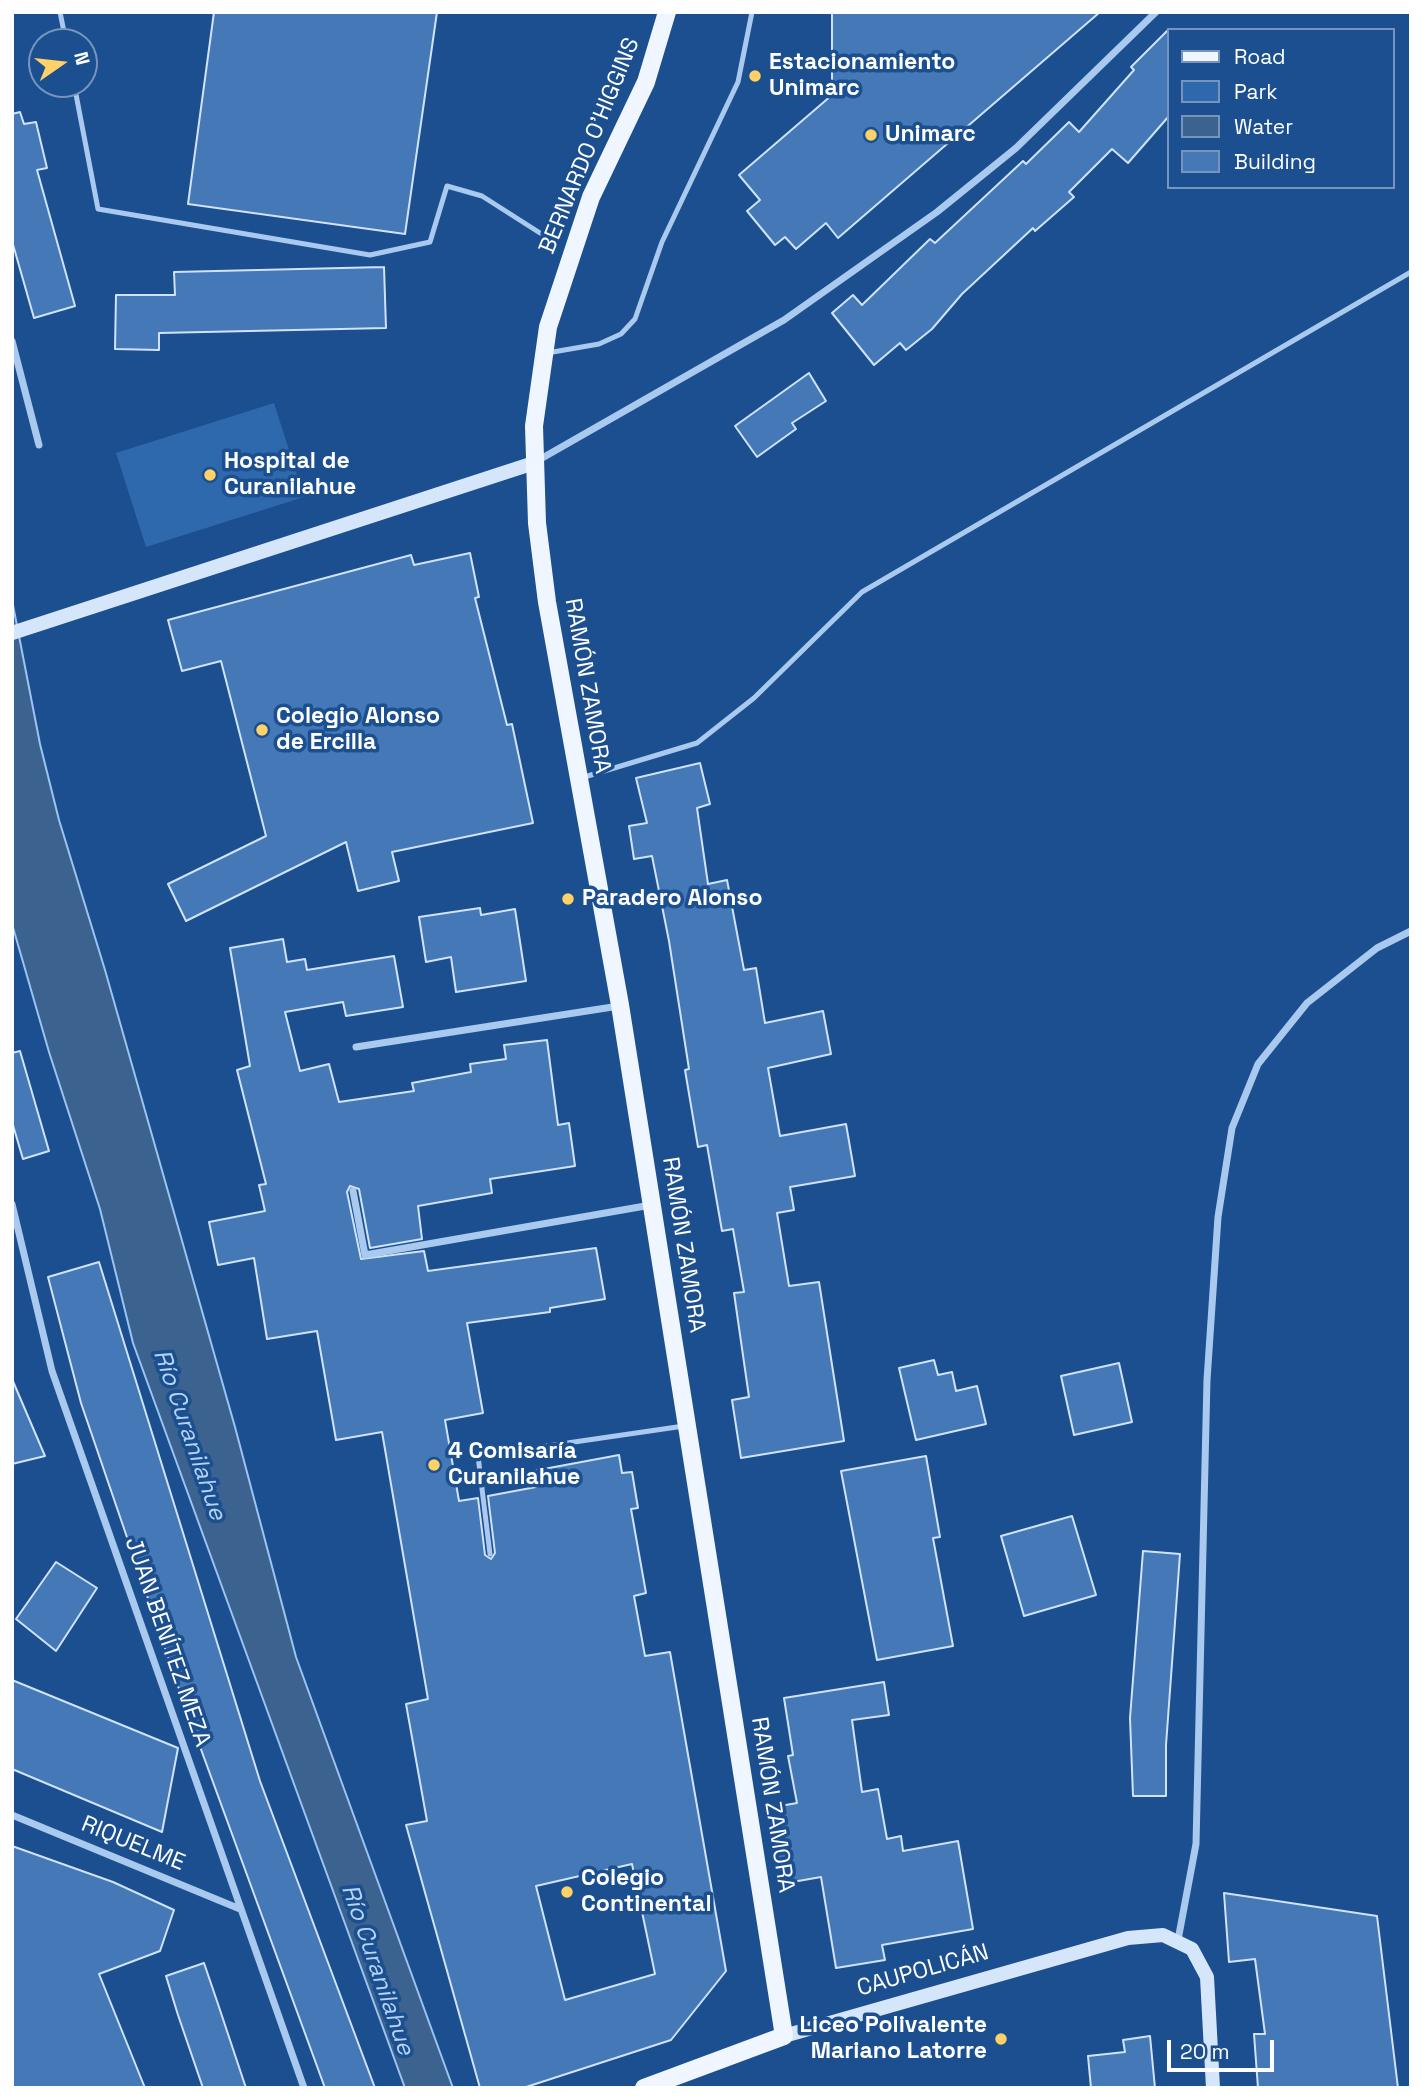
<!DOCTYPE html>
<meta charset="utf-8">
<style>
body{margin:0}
#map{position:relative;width:1423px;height:2100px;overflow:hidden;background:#1b4f8f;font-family:"Space Grotesk",sans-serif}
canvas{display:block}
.frame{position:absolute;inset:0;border:14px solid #fff;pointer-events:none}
.legend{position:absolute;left:1167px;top:28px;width:228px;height:161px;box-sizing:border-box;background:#1b4f8f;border:2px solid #7695bc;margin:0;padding:9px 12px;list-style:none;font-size:21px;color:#fff}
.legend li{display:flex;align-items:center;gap:14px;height:35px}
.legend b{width:35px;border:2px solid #7695bc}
.north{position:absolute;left:28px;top:28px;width:70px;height:70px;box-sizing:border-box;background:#1b4f8f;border:2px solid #7695bc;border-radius:50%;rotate:76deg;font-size:19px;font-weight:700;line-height:28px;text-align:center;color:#fff}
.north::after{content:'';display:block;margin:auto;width:24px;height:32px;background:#ffd166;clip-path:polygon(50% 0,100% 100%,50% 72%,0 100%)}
.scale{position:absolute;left:1167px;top:2040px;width:107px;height:32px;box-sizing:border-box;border:4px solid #fff;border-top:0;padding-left:9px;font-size:21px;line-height:24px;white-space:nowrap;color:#fff;-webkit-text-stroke:5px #1b4f8f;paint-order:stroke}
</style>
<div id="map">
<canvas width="1423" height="2100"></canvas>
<div class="frame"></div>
<ul class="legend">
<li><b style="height:9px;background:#f0f6ff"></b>Road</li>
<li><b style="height:19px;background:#2e69ad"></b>Park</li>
<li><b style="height:19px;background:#3c6290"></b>Water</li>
<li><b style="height:19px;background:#4478b7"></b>Building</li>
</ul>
<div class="north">N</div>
<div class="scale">20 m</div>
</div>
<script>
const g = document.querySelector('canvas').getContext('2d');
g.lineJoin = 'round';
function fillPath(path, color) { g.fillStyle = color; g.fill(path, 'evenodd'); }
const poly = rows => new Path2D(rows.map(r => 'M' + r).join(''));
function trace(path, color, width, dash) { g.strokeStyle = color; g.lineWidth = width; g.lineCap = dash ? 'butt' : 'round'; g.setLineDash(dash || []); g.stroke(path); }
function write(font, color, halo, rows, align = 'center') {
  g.font = font + ' "Space Grotesk",sans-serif'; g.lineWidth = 7; g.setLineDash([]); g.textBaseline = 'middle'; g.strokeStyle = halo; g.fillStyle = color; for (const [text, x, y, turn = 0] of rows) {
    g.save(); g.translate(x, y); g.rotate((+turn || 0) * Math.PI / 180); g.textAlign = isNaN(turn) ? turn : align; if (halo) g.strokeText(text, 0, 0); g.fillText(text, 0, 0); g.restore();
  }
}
fillPath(poly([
 [274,403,304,497,146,547,116,453]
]), '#2e69ad');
const water = poly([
 [12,600,40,744,59,820,105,970,235,1427,296,1657,453,2088,405,2088,133,1343,100,1209,49,1052,12,924,12,600]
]);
fillPath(water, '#3c6290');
trace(water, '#9cc4f0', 2);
const building = poly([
 [214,12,437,12,405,234,188,204,214,12],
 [832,12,1100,12,838,238,826,223,796,249,785,237,775,245,747,211,760,200,739,175,832,95,832,12],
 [1169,29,1169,116,1128,163,1112,149,1069,192,1074,197,1035,231,1033,228,962,294,932,329,906,350,900,343,874,365,832,313,853,295,862,305,930,239,935,243,1023,161,1026,164,1069,122,1079,132,1134,70,1131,67,1169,29],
 [20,112,24,124,36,122,47,168,37,170,75,306,34,318,12,241,12,114,20,112],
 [384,267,386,328,159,333,159,350,115,349,116,295,175,295,174,272,384,267],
 [809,373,826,401,792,423,796,429,757,457,735,426,809,373],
 [470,553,479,597,475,598,507,725,512,724,533,823,392,852,399,881,358,891,346,842,186,921,168,884,266,836,221,661,182,671,168,620,411,555,414,565,470,553],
 [700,763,710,804,697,808,708,884,727,880,744,970,756,968,765,1023,823,1011,831,1054,768,1068,780,1136,846,1124,855,1176,790,1187,794,1210,777,1213,789,1286,819,1282,844,1441,741,1458,732,1400,749,1397,734,1293,744,1292,733,1229,722,1231,707,1145,698,1147,685,1070,689,1069,669,941,652,856,634,859,629,826,647,823,636,778,700,763],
 [480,908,481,915,515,909,526,981,456,992,451,957,426,962,419,917,480,908],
 [283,939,287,962,305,959,307,970,394,956,403,1007,346,1016,343,1002,285,1012,300,1071,329,1064,339,1102,414,1091,412,1083,471,1072,470,1064,506,1059,504,1045,547,1040,558,1125,569,1123,575,1166,490,1179,492,1193,418,1206,422,1239,370,1248,359,1189,350,1186,347,1192,361,1259,424,1251,428,1271,596,1248,605,1299,550,1308,550,1312,467,1323,483,1413,445,1420,459,1501,478,1498,485,1555,491,1559,495,1553,488,1496,536,1487,533,1471,619,1455,622,1473,632,1472,638,1508,631,1509,646,1593,634,1596,645,1656,670,1652,726,1971,671,2040,523,2088,480,2088,406,1825,427,1821,406,1704,428,1699,382,1432,336,1440,317,1331,267,1339,254,1258,218,1265,209,1222,265,1211,259,1185,266,1184,237,1070,250,1066,230,948,283,939],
 [632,1864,655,1974,565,2000,536,1886,632,1864],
 [20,1051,49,1151,23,1159,12,1122,12,1053,20,1051],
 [99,1262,260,1781,375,2088,325,2088,180,1692,81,1403,48,1277,99,1262],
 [934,1360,938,1375,952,1372,956,1391,977,1386,986,1424,916,1440,899,1368,934,1360],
 [1119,1363,1132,1422,1074,1435,1061,1376,1119,1363],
 [12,1379,45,1456,12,1464,12,1379],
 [926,1456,940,1537,933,1538,953,1646,877,1660,841,1471,926,1456],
 [1072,1516,1096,1595,1024,1616,1001,1536,1072,1516],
 [1143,1551,1180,1554,1166,1745,1166,1796,1133,1796,1130,1718,1143,1551],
 [56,1562,97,1588,56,1651,16,1619,56,1562],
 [12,1680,178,1748,162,1832,12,1769,12,1680],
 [884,1682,889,1715,852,1720,862,1792,878,1789,887,1839,901,1836,903,1851,958,1841,973,1929,882,1945,885,1960,836,1968,821,1877,781,1884,772,1829,784,1827,780,1806,797,1803,788,1756,793,1755,784,1698,884,1682],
 [12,1846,113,1882,174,1910,160,1951,99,1974,145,2088,12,2088,12,1846],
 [1224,1893,1377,1916,1398,2088,1258,2088,1254,2034,1265,2034,1255,1959,1229,1962,1224,1893],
 [204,1963,218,2004,246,2088,203,2088,178,2015,166,1976,204,1963],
 [1150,2036,1155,2088,1091,2088,1088,2056,1125,2052,1123,2040,1150,2036]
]);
fillPath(building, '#4478b7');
trace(building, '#cfe3fa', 2);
trace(poly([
 [60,12,66,42],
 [74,84,98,209,370,255,430,242,447,186,482,196,540,233],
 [547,353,599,344,621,334,635,319,662,242,738,82,752,12],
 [581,778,697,743,754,698,862,592,1411,272],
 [490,1554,478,1456,684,1426]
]), '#a9c9ee', 5);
trace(poly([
 [12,341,39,445],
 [537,461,784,320,937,212,1016,148,1156,12],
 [356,1047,619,1006],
 [353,1191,365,1255,651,1205],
 [12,1204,52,1371,304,2088],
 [12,1815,240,1909],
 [1178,1940,1196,1844,1207,1380,1218,1217,1232,1128,1258,1064,1307,1003,1377,948,1411,931]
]), '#a9c9ee', 7);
trace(poly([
 [12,633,534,463],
 [784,2036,1128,1938,1163,1935,1192,1949,1207,1977,1213,2088]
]), '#d6e6fa', 14);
trace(poly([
 [644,2088,784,2036,620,1005,547,602,537,523,534,426,548,327,591,197,646,82,667,12]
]), '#f0f6ff', 18);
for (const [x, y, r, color] of [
 [755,76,7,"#ffd166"],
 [871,135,7,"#ffd166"],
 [210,475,7,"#ffd166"],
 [262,730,7,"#ffd166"],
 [568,899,7,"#ffd166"],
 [434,1465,7,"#ffd166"],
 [567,1892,7,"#ffd166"],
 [1001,2039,7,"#ffd166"]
]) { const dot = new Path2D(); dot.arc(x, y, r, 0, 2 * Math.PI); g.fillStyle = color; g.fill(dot); trace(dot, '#1b4f8f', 2.5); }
write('bold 23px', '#fff', '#1b4f8f', [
 ["Estacionamiento",769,63],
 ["Unimarc",769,89],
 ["Unimarc",885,135],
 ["Hospital de",224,462],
 ["Curanilahue",224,488],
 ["Colegio Alonso",276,717],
 ["de Ercilla",276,743],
 ["Paradero Alonso",582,899],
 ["4 Comisaría",448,1452],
 ["Curanilahue",448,1478],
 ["Colegio",581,1879],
 ["Continental",581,1905],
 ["Liceo Polivalente",987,2026,"right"],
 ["Mariano Latorre",987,2052,"right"]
], 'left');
write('23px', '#fff', '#1b4f8f', [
 ["BERNARDO O'HIGGINS",590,146,-68],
 ["RAMÓN ZAMORA",587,686,80],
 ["RAMÓN ZAMORA",683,1245,81],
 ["JUAN BENÍTEZ MEZA",167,1642,71],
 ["RAMÓN ZAMORA",772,1805,81],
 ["RIQUELME",133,1844,22],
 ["CAUPOLICÁN",923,1971,-16]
]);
write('italic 24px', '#b5d3f5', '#1b4f8f', [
 ["Río Curanilahue",189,1435,71],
 ["Río Curanilahue",377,1970,71]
]);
</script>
